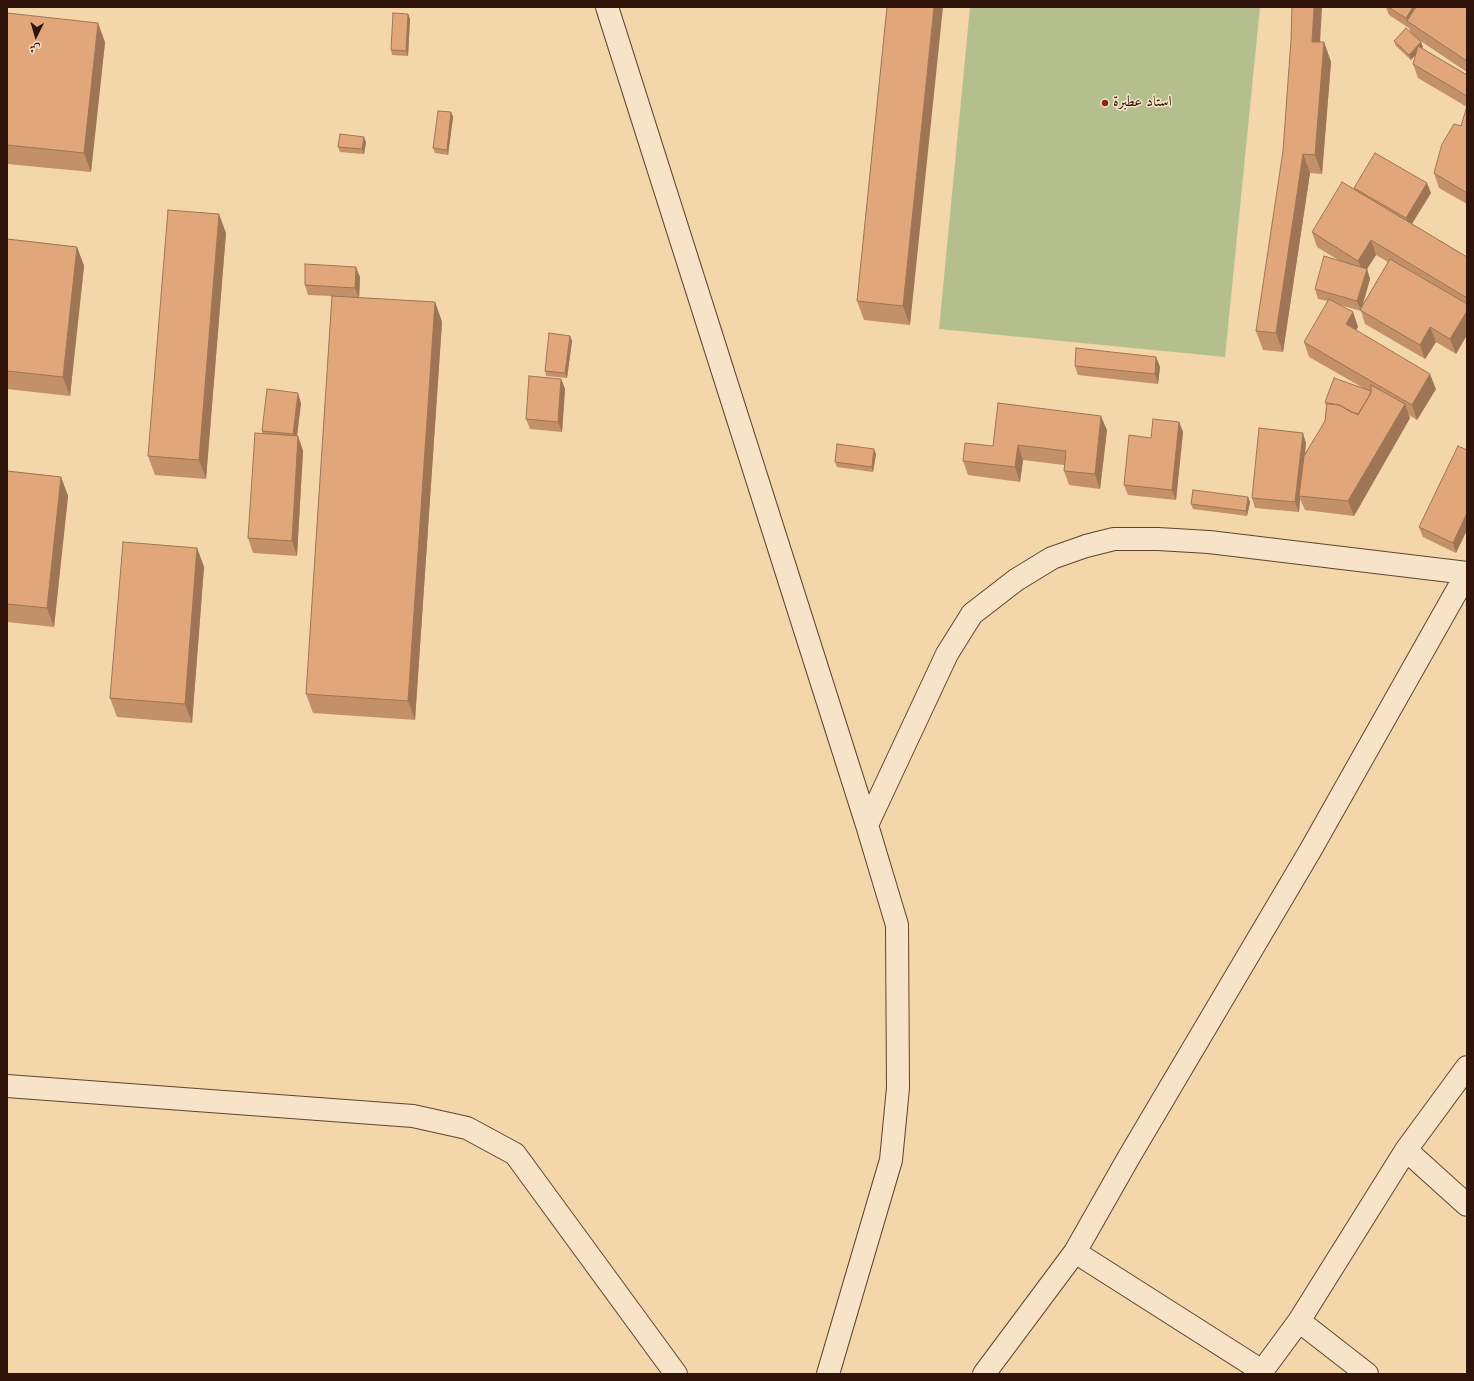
<!DOCTYPE html>
<meta charset="utf-8">
<style>
body{margin:0}
#map{position:relative;width:1474px;height:1381px;overflow:hidden;background:#f3d6aa;font-family:Cardo,Amiri,serif}
canvas{display:block}
.frame{position:absolute;inset:0;border:8px solid #2f1309;pointer-events:none}
.north{position:absolute;left:16px;top:16px;width:40px;height:40px;-webkit-text-stroke:3px #f7e4c8;paint-order:stroke;rotate:185deg;font-size:11px;font-weight:700;line-height:16px;text-align:center;color:#2f1309}
.north::after{content:'';display:block;margin:auto;width:14px;height:18px;background:#2f1309;clip-path:polygon(50% 0,100% 100%,50% 72%,0 100%)}
</style>
<div id="map">
<canvas width="1474" height="1381"></canvas>
<div class="frame"></div>
<div class="north">ش</div>
</div>
<script>
const g = document.querySelector('canvas').getContext('2d');
g.lineJoin = 'round';
function fillPath(path, color) { g.fillStyle = color; g.fill(path, 'evenodd'); }
const poly = rows => new Path2D(rows.map(r => 'M' + r).join(''));
function trace(path, color, width, dash) { g.strokeStyle = color; g.lineWidth = width; g.lineCap = dash ? 'butt' : 'round'; g.setLineDash(dash || []); g.stroke(path); }
function write(font, color, halo, rows, align = 'center') {
  g.font = font + ' Cardo,Amiri,serif'; g.lineWidth = 3; g.setLineDash([]); g.textBaseline = 'middle'; g.strokeStyle = halo; g.fillStyle = color; for (const [text, x, y, turn = 0] of rows) {
    g.save(); g.translate(x, y); g.rotate((+turn || 0) * Math.PI / 180); g.textAlign = isNaN(turn) ? turn : align; if (halo) g.strokeText(text, 0, 0); g.fillText(text, 0, 0); g.restore();
  }
}
fillPath(poly([
 [970,7,1260,7,1225,357,939,329]
]), '#b5bf8d');
const minor = poly([
 [607,7,867,825,897,925,898,1088,891,1160,828,1374],
 [867,825,947,654,972,614,1016,580,1052,558,1086,546,1114,539,1158,539,1209,542,1467,573],
 [7,1086,413,1116,467,1128,515,1154,676,1374],
 [1406,1150,1467,1205],
 [1075,1252,1262,1371],
 [1299,1321,1367,1374],
 [984,1374,1075,1252,1129,1157,1310,851,1467,573],
 [1260,1374,1299,1321,1406,1150,1467,1067]
]);
trace(minor, '#604431', 24);
trace(minor, '#f7e4c8', 22);
fillPath(poly([
 [887,7,910,325,864,320,857,301],
 [1386,7,1467,7,1467,72,1419,40,1421,42,1423,47,1422,48,1467,75,1467,204,1439,188,1434,173,1461,126,1467,107,1418,78,1413,64,1415,55,1411,60,1396,46,1394,41,1411,33,1409,28,1389,15],
 [7,13,105,42,91,172,7,164],
 [408,14,410,19,408,56,392,55,391,50],
 [1320,42,1324,42,1331,62,1322,174,1310,173,1283,352,1263,350,1256,331],
 [451,112,453,117,448,155,435,153,433,148],
 [366,142,364,154,340,152,338,147],
 [1354,188,1431,193,1412,224,1467,257,1467,335,1456,354,1436,342,1425,359,1365,324,1361,311,1340,305,1353,312,1358,327,1356,330,1436,389,1417,420,1409,415,1410,418,1354,516,1305,510,1300,499,1299,512,1255,508,1252,498,1306,443,1305,454,1325,421,1326,406,1325,402,1365,389,1309,357,1304,342,1328,301,1318,299,1315,289,1340,261,1317,247,1312,232,1355,190],
 [1376,255,1388,262,1362,306,1370,279,1367,269],
 [226,233,206,479,155,475,148,456],
 [7,239,77,247,84,266,70,396,7,389],
 [360,277,359,298,435,302,442,322,415,720,313,713,306,694,332,296,308,295,305,285],
 [570,336,572,341,567,378,546,376,545,371],
 [1156,357,1160,367,1158,384,1078,375,1075,366],
 [561,379,565,389,562,432,530,429,526,419],
 [301,403,297,436,298,436,303,451,297,556,253,553,248,538,263,434,262,431],
 [1179,422,1183,432,1176,500,1128,495,1124,485,1151,438],
 [1107,430,1100,489,1069,485,1064,471,1064,465,1023,460,1020,482,968,475,963,461,993,446],
 [1467,450,1467,530,1456,553,1423,537,1419,527],
 [876,454,873,472,837,467,835,462],
 [7,471,61,477,68,496,54,627,7,622],
 [1248,497,1250,502,1247,516,1193,509,1191,504],
 [197,548,204,567,192,723,117,717,110,698]
]), '#c29069');
fillPath(poly([
 [934,7,943,7,910,325,903,306],
 [1314,7,1322,7,1319,61,1312,42],
 [1413,7,1423,7,1407,21,1406,18],
 [408,14,410,19,408,56,406,51],
 [98,23,105,42,91,172,84,153],
 [1324,42,1331,62,1322,174,1315,155],
 [1421,42,1423,47,1411,60,1409,55],
 [451,112,453,117,448,155,447,150],
 [364,137,366,142,364,154,362,149],
 [1303,154,1310,173,1283,352,1276,333],
 [1427,183,1431,193,1409,228,1406,218],
 [219,214,226,233,206,479,199,460],
 [1371,240,1376,255,1367,269,1370,279,1361,311,1357,301,1364,275,1358,261],
 [77,247,84,266,70,396,63,377],
 [356,267,360,277,359,298,355,288],
 [435,302,442,322,415,720,408,701],
 [1467,311,1467,335,1456,354,1450,339],
 [1353,312,1358,327,1351,339,1346,324],
 [1430,327,1436,342,1425,359,1420,345],
 [570,336,572,341,567,378,565,373],
 [1156,357,1160,367,1158,384,1155,374],
 [1430,374,1436,389,1417,420,1412,405],
 [561,379,565,389,562,432,558,422],
 [298,393,301,403,296,444,293,434],
 [1405,404,1410,418,1354,516,1348,501],
 [1101,416,1107,430,1100,489,1095,474],
 [1179,422,1183,432,1176,500,1172,490],
 [1303,433,1306,443,1301,496,1299,496,1300,499,1299,512,1295,502],
 [298,436,303,451,297,556,292,541],
 [1018,445,1023,460,1020,482,1015,467],
 [874,449,876,454,873,472,872,467],
 [61,477,68,496,54,627,47,608],
 [1248,497,1250,502,1247,516,1246,511],
 [1467,513,1467,530,1456,553,1453,543],
 [197,548,204,567,192,723,185,704]
]), '#9e7555');
const building = poly([
 [887,7,934,7,903,306,857,301,887,7],
 [1292,7,1314,7,1312,42,1324,42,1315,155,1303,154,1276,333,1256,331,1283,151,1291,40,1292,7],
 [1388,7,1413,7,1406,18,1388,7],
 [1416,7,1467,7,1467,61,1407,21,1416,7],
 [7,13,98,23,84,153,7,145,7,13],
 [393,13,408,14,406,51,391,50,393,13],
 [1406,28,1421,42,1409,55,1394,41,1406,28],
 [1418,46,1467,75,1467,96,1413,64,1418,46],
 [1467,106,1467,193,1434,173,1442,144,1454,124,1461,126,1467,106],
 [438,111,451,112,447,150,433,148,438,111],
 [340,134,364,137,362,149,338,147,340,134],
 [1375,153,1427,183,1406,218,1354,188,1375,153],
 [1342,182,1467,257,1467,298,1371,240,1358,261,1312,232,1342,182],
 [168,210,219,214,199,460,148,456,168,210],
 [7,239,77,247,63,377,7,371,7,239],
 [1324,256,1367,269,1357,301,1315,289,1324,256],
 [1390,259,1467,304,1467,311,1450,339,1430,327,1420,345,1360,310,1390,259],
 [305,264,356,267,355,288,305,285,305,264],
 [332,296,435,302,408,701,306,694,332,296],
 [1329,299,1353,312,1346,324,1430,374,1412,405,1304,342,1329,299],
 [549,333,570,336,565,373,545,371,549,333],
 [1076,348,1156,357,1155,374,1075,366,1076,348],
 [529,376,561,379,558,422,526,419,529,376],
 [1334,378,1371,391,1369,396,1358,414,1351,412,1339,405,1329,404,1325,402,1334,378],
 [1371,385,1405,404,1348,501,1299,496,1304,456,1325,421,1327,403,1339,405,1358,415,1371,393,1371,385],
 [267,389,298,393,293,434,262,431,267,389],
 [998,403,1101,416,1095,474,1064,471,1066,451,1018,445,1015,467,963,461,965,443,993,446,998,403],
 [1153,419,1179,422,1172,490,1124,485,1129,435,1151,438,1153,419],
 [1259,428,1303,433,1295,502,1252,498,1259,428],
 [255,433,298,436,292,541,248,538,255,433],
 [837,444,874,449,872,467,835,462,837,444],
 [1458,446,1467,450,1467,513,1453,543,1419,527,1458,446],
 [7,471,61,477,47,608,7,604,7,471],
 [1193,490,1248,497,1246,511,1191,504,1193,490],
 [123,542,197,548,185,704,110,698,123,542]
]);
fillPath(building, '#e1a77a');
trace(building, '#9e7555', 1);
for (const [x, y, r, color] of [
 [1105,103,4,"#8f2418"]
]) { const dot = new Path2D(); dot.arc(x, y, r, 0, 2 * Math.PI); g.fillStyle = color; g.fill(dot); trace(dot, '#f7e4c8', 1.5); }
write('15px', '#2f1309', '#f7e4c8', [
 ["استاد عطبرة",1113,103]
], 'left');
</script>
